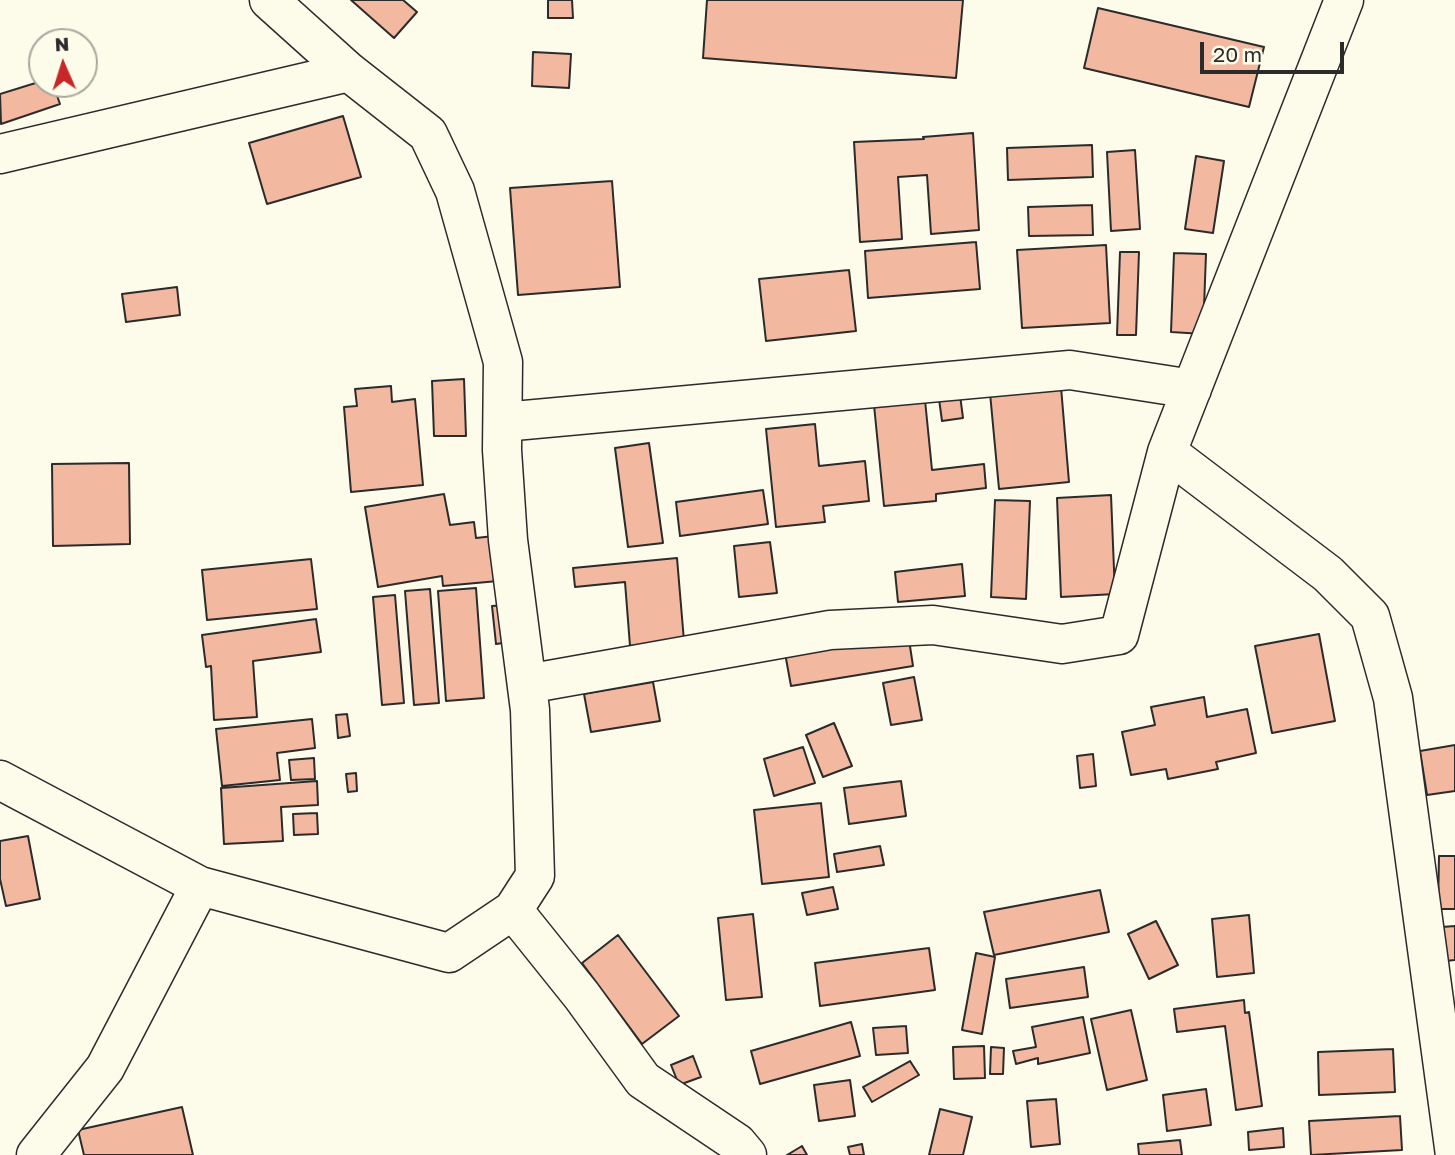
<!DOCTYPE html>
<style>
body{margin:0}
#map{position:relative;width:1455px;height:1155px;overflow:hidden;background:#fdfbea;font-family:"Golos Text",sans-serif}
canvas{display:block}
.north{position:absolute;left:28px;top:28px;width:70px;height:70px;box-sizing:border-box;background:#fdfbea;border:2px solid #a9a89e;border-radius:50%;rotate:357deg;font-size:19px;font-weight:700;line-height:28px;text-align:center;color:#2b2b2b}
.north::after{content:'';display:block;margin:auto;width:24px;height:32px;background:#c62828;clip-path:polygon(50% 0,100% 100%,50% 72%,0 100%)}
.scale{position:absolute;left:1200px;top:42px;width:144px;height:32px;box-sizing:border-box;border:4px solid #2b2b2b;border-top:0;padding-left:9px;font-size:21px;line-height:24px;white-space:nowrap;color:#2b2b2b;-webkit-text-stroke:5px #fdfbea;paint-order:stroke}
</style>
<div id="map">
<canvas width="1455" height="1155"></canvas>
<div class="north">N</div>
<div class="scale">20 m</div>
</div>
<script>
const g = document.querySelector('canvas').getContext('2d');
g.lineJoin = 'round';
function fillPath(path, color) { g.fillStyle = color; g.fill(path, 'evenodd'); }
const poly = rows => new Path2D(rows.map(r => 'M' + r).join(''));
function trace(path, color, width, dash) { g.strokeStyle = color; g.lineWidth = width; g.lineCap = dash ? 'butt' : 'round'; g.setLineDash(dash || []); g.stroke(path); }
const building = poly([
 [351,0,403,0,417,12,394,38,351,0],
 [548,0,572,0,573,18,548,18,548,0],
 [707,0,963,0,956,78,703,58,707,0],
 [1098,8,1264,47,1249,107,1084,68,1098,8],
 [533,52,571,54,569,88,532,86,533,52],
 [42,81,42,84,53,84,60,104,1,124,0,94,42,81],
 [343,116,361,177,267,204,249,143,343,116],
 [973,133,979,230,931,234,927,175,898,177,902,239,860,242,854,142,924,139,923,137,973,133],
 [1092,145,1093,177,1008,180,1007,148,1092,145],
 [1135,150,1140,229,1111,231,1107,152,1135,150],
 [1196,156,1224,161,1213,233,1185,229,1196,156],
 [612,181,620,287,518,295,510,188,612,181],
 [1092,205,1093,235,1029,236,1028,207,1092,205],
 [976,242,980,289,868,298,865,251,976,242],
 [1106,245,1110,323,1022,328,1017,250,1106,245],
 [1120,252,1139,252,1136,335,1117,335,1120,252],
 [1174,253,1206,254,1203,334,1171,332,1174,253],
 [849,270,856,331,766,341,759,279,849,270],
 [177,287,180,315,126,322,122,294,177,287],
 [464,379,466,436,434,436,432,381,464,379],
 [391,386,392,402,415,399,423,485,351,492,344,407,357,406,355,389,391,386],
 [1061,387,1069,482,999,489,990,393,1061,387],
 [960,395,963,418,942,421,939,399,960,395],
 [925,400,932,470,984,464,986,488,936,494,936,501,884,506,874,405,925,400],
 [815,424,819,466,865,461,869,501,823,506,825,522,776,527,766,429,815,424],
 [649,443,663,543,628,547,615,448,649,443],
 [129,463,130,544,53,546,52,464,129,463],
 [763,490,768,524,680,536,676,502,763,490],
 [444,494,450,525,474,522,476,538,494,536,498,581,443,586,442,576,378,587,365,507,444,494],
 [1111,495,1115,594,1061,597,1057,498,1111,495],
 [995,500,1030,501,1026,599,991,597,995,500],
 [770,542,777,593,739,597,734,546,770,542],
 [677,558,684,641,630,646,625,582,575,587,573,568,677,558],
 [311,559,317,609,207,620,202,570,311,559],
 [962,564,965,596,898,602,895,572,962,564],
 [476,588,484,698,446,701,438,591,476,588],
 [430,589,439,703,414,705,405,591,430,589],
 [395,595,404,703,382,705,373,597,395,595],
 [507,605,510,642,496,644,492,606,507,605],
 [316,619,321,652,253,661,257,717,214,720,211,666,206,667,202,635,316,619],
 [908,633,913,666,791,686,785,653,908,633],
 [1319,634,1335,721,1272,733,1255,646,1319,634],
 [914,677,922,720,891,725,883,683,914,677],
 [653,682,660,721,591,732,584,694,653,682],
 [1204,697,1207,717,1247,709,1256,753,1216,762,1218,769,1168,779,1166,769,1131,775,1122,732,1155,725,1151,707,1204,697],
 [347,714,350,736,338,738,336,715,347,714],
 [312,719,315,748,277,753,280,780,222,786,216,729,312,719],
 [834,723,852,766,823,777,806,735,834,723],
 [1455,745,1455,791,1427,795,1420,751,1455,745],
 [803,747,815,783,774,796,764,759,803,747],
 [1093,754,1096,786,1080,788,1077,756,1093,754],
 [314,758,315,779,291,780,289,760,314,758],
 [356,773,357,791,348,792,346,774,356,773],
 [317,781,318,805,281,807,283,841,224,844,221,788,317,781],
 [901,781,906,816,849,824,844,788,901,781],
 [821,803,829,877,762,884,754,810,821,803],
 [317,813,318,834,294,835,293,814,317,813],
 [28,836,40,899,6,906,0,879,0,841,28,836],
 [880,846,884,865,837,872,834,854,880,846],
 [1439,856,1455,856,1455,909,1438,909,1439,856],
 [833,887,838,909,807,915,802,893,833,887],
 [1100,890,1109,932,994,955,984,912,1100,890],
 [753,914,762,997,726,1000,718,918,753,914],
 [1249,915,1254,973,1217,977,1212,919,1249,915],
 [1156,921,1178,965,1149,979,1128,934,1156,921],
 [1455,926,1455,960,1445,961,1442,927,1455,926],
 [618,935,679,1016,642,1044,582,963,618,935],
 [929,948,935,990,820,1006,815,963,929,948],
 [976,953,995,957,982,1034,962,1030,976,953],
 [1084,967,1088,997,1010,1008,1006,979,1084,967],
 [1244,1000,1245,1013,1249,1012,1262,1106,1236,1110,1225,1026,1177,1032,1174,1009,1244,1000],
 [1131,1010,1147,1080,1107,1090,1091,1019,1131,1010],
 [1083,1017,1090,1053,1038,1064,1038,1058,1016,1064,1013,1051,1036,1047,1032,1027,1083,1017],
 [851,1022,860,1056,760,1084,751,1051,851,1022],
 [906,1026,908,1053,876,1055,873,1028,906,1026],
 [984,1046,985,1078,954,1079,953,1047,984,1046],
 [991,1047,1004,1048,1003,1074,990,1074,991,1047],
 [1393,1049,1395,1092,1319,1095,1318,1052,1393,1049],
 [693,1056,701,1077,679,1085,671,1065,693,1056],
 [910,1061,919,1075,872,1102,863,1087,910,1061],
 [850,1080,855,1116,819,1121,814,1085,850,1080],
 [1206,1089,1211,1125,1167,1131,1163,1095,1206,1089],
 [1056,1099,1060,1144,1031,1147,1027,1101,1056,1099],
 [182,1107,193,1155,84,1155,78,1130,182,1107],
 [940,1109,972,1117,963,1155,929,1155,940,1109],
 [1400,1116,1402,1150,1311,1155,1309,1121,1400,1116],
 [1283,1128,1284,1147,1249,1150,1248,1132,1283,1128],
 [1180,1140,1182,1155,1139,1155,1138,1144,1180,1140],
 [862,1144,864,1155,850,1155,848,1147,862,1144],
 [802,1146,807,1155,787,1155,802,1146]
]);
fillPath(building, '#f2b8a0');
trace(building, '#2b2b2b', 2);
const minor = poly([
 [0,154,349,72],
 [503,422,1070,370,1192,389],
 [1167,452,1328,574,1370,616,1393,698,1455,1155],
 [527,684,830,630,933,625,1062,644,1119,635,1167,452,1344,0],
 [0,780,200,886,449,953,513,910,535,876,530,710,508,540,502,450,503,362,455,191,428,134,349,72,269,0],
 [513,910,582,996,643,1080,737,1143,747,1155],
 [36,1155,105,1068,200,886]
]);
trace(minor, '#2b2b2b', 41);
trace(minor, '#fdfbea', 38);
</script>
